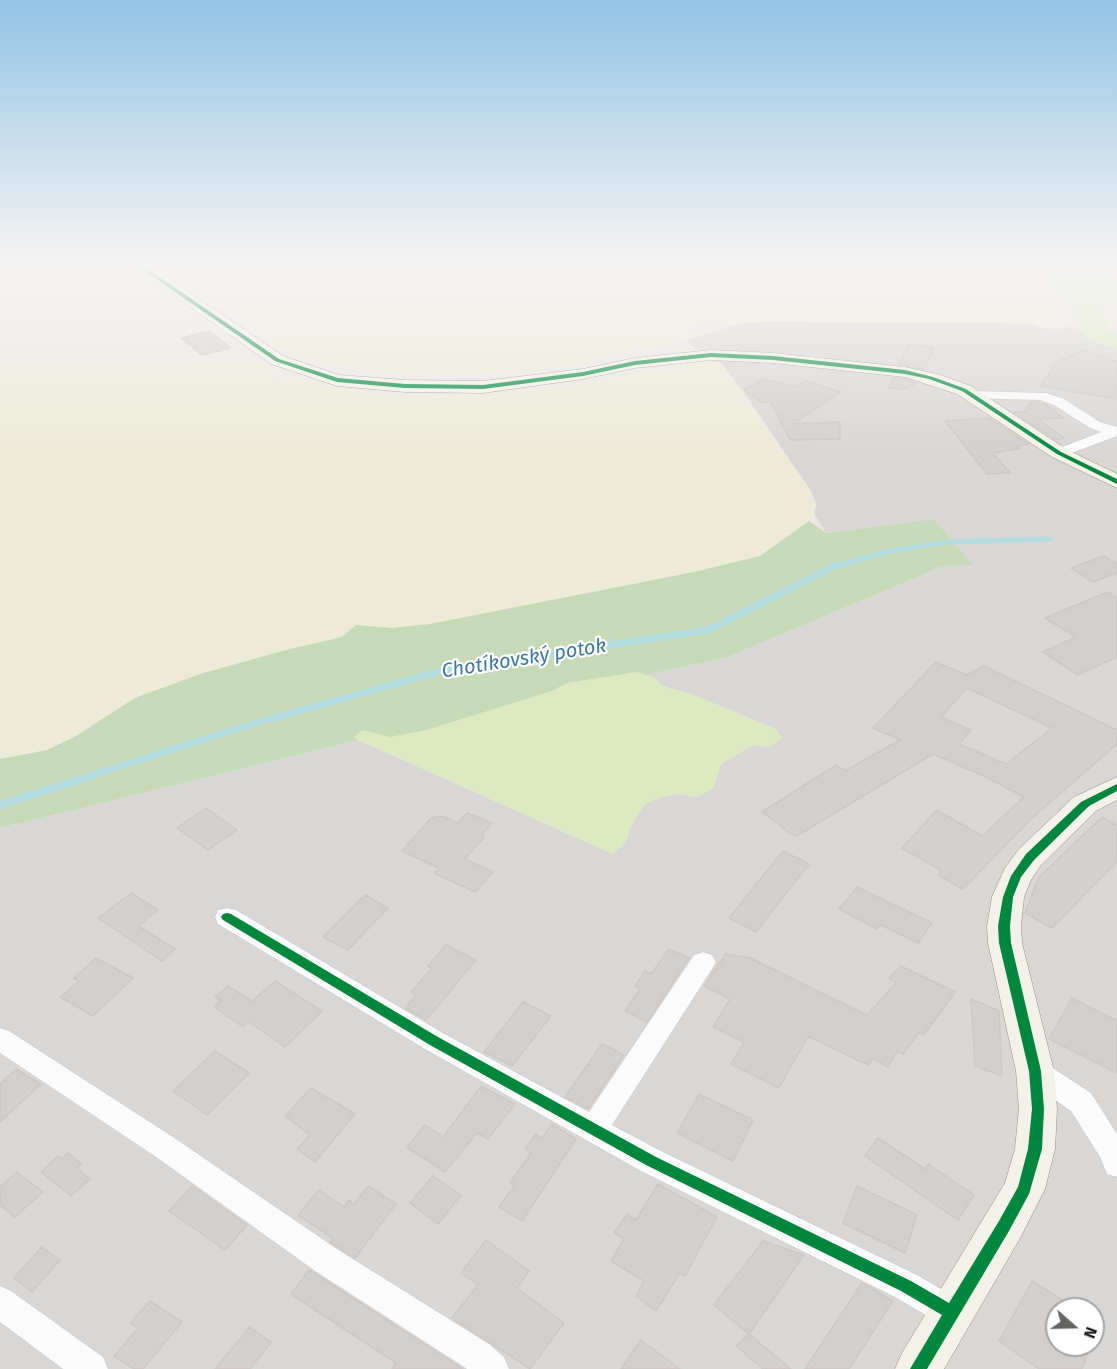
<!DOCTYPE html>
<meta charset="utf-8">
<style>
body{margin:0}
#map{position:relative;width:1117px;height:1369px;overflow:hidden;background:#eae7e4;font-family:"Fira Sans",sans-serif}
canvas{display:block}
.north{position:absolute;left:1045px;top:1297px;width:60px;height:60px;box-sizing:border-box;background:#fff;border:2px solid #a4a4a4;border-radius:50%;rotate:110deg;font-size:16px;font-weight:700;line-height:24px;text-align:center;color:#1c1c1c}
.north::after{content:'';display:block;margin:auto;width:21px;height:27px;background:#646362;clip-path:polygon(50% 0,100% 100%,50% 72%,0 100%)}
</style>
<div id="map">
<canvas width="1117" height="1369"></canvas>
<div class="north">N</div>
</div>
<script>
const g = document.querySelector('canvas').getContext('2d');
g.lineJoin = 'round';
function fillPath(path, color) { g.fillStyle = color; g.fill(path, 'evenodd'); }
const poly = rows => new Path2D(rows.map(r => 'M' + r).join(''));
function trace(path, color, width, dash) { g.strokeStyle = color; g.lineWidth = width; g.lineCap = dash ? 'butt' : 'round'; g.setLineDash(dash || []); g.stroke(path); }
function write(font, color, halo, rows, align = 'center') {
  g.font = font + ' "Fira Sans",sans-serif'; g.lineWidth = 4.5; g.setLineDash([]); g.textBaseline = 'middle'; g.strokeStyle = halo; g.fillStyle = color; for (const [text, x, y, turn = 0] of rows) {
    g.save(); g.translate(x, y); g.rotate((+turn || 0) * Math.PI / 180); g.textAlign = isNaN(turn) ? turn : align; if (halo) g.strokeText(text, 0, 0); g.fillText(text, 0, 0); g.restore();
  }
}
fillPath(poly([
 [757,321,982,322,1029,324,1056,329,1064,327,1080,329,1090,340,1117,349,1117,1369,0,1369,0,828,358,740,613,854,626,841,631,826,645,804,658,798,678,794,697,797,713,788,721,764,753,745,769,747,782,738,776,729,691,694,662,686,656,679,645,675,728,657,941,567,972,565,934,519,826,533,814,514,816,504,811,491,745,394,722,364,712,361,686,341,742,323],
 [1057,1309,1093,1309,1093,1345,1057,1345]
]), '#d9d7d6');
fillPath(poly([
 [156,263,762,263,782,292,777,271,772,263,1019,263,1061,305,1067,320,1067,324,1056,329,1042,328,1026,323,816,322,778,320,728,325,711,319,694,325,687,338,674,343,566,366,471,376,391,374,316,362,276,347,223,313,198,292],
 [707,360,722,364,811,491,816,504,814,514,809,521,760,556,694,572,430,624,392,628,356,625,342,637,286,650,200,674,135,698,76,736,47,750,0,759,0,363,266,362,273,381,287,376,359,392,420,396,513,392,584,384]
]), '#edebd6');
fillPath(poly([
 [1035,263,1117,263,1117,302,1100,302,1109,331,1117,332,1117,349,1085,337,1079,326,1077,313,1068,298,1050,284],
 [637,671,656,679,662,686,691,694,776,729,782,738,769,747,753,745,721,764,713,788,697,797,678,794,658,798,645,804,631,826,626,841,613,854,354,738,363,730,454,720,552,691,567,683]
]), '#dbeac0');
fillPath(poly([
 [934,519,973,565,941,567,728,657,645,675,637,672,567,683,552,691,426,730,390,737,363,730,354,737,358,740,0,828,0,759,47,750,76,736,135,698,200,674,286,650,342,637,356,625,392,628,430,624,694,572,760,556,809,521,826,533]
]), '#c7dab7');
trace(poly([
 [833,567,890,551,947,542,1050,539]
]), '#b4dce0', 5);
trace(poly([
 [86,777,242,727,444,670,708,630,836,565]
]), '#b4dce0', 7);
trace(poly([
 [0,805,91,776]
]), '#b4dce0', 8);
const building = poly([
 [209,331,231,348,202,355,181,338,209,331],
 [909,344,934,348,924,369,899,364,909,344],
 [1085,350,1117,362,1117,399,1041,386,1056,362,1085,350],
 [893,378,905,379,917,383,905,389,888,388,893,378],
 [763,379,796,387,806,381,841,392,793,424,840,422,840,439,790,440,770,401,762,403,744,390,763,379],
 [1031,402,1048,405,1063,418,1038,419,1064,438,1056,440,1014,412,1025,412,1031,402],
 [989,418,1029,444,1017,446,1020,448,993,453,1010,473,987,474,945,421,989,418],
 [1104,556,1117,564,1117,573,1093,582,1071,568,1104,556],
 [1108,592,1117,598,1117,657,1078,675,1043,652,1076,637,1045,618,1108,592],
 [936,662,966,675,984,666,1117,730,1117,744,1030,820,963,889,938,875,942,871,902,848,937,810,982,836,1024,797,986,777,933,754,795,837,762,812,836,765,845,771,900,740,873,728,936,662],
 [967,688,1052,728,1006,764,959,744,971,730,941,717,967,688],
 [206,808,237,830,208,850,177,828,206,808],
 [467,813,492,823,483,833,484,837,465,859,493,872,475,892,434,873,439,868,402,851,431,818,442,816,458,823,467,813],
 [1102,817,1117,826,1117,862,1052,928,1025,913,1039,877,1102,817],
 [783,851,809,864,756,932,729,918,783,851],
 [857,887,932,923,918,943,881,925,877,929,839,909,857,887],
 [131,893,158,910,138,926,175,949,162,961,98,918,131,893],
 [365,895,388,908,348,950,323,937,365,895],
 [446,945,476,960,426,1020,405,1008,416,995,411,992,432,968,428,966,446,945],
 [669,949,689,958,647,1022,625,1011,640,989,635,986,645,971,651,974,669,949],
 [726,954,750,958,867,1015,896,983,889,978,901,966,955,992,924,1035,919,1032,903,1054,898,1051,887,1067,873,1058,868,1065,808,1036,779,1088,731,1064,744,1042,713,1027,730,999,704,986,726,954],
 [96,958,133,978,93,1016,60,997,79,981,74,978,96,958],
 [275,981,322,1011,285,1047,249,1022,243,1027,215,1008,220,1000,215,997,228,986,252,1001,275,981],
 [1072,998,1117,1021,1117,1073,1049,1039,1072,998],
 [971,999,999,1011,1002,1076,975,1066,971,999],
 [523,1002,551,1016,512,1066,484,1052,523,1002],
 [602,1044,624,1055,588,1109,565,1097,602,1044],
 [215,1051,249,1073,207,1115,173,1091,215,1051],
 [16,1069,41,1084,0,1122,0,1084,16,1069],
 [481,1086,515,1104,488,1139,477,1133,445,1172,407,1147,425,1125,443,1137,481,1086],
 [311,1088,355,1114,315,1162,297,1149,310,1135,285,1116,311,1088],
 [699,1094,753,1120,733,1161,677,1133,699,1094],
 [552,1124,576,1139,522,1221,499,1207,515,1185,510,1183,531,1153,525,1149,536,1134,542,1138,552,1124],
 [878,1138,925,1169,928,1164,974,1195,958,1220,865,1156,878,1138],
 [68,1153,81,1164,77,1168,90,1179,71,1196,41,1172,58,1156,62,1159,68,1153],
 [17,1172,43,1192,15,1217,0,1205,0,1187,17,1172],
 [433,1176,461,1195,438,1224,410,1203,433,1176],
 [658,1184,717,1217,685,1276,680,1273,656,1311,636,1296,644,1281,611,1261,624,1239,614,1233,627,1214,636,1220,658,1184],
 [192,1186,247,1225,225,1250,169,1211,192,1186],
 [368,1186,396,1204,355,1258,330,1242,333,1238,298,1215,319,1190,344,1207,349,1200,354,1204,368,1186],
 [857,1186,917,1215,905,1253,843,1223,857,1186],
 [486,1240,529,1271,517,1288,564,1323,530,1369,452,1318,478,1285,461,1273,486,1240],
 [763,1241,804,1255,749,1334,714,1305,763,1241],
 [42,1247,60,1260,32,1292,14,1278,42,1247],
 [309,1270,314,1273,463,1369,392,1369,396,1363,291,1294,309,1270],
 [1032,1281,1064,1301,1060,1309,1057,1309,1057,1315,1051,1327,1057,1331,1057,1345,1091,1345,1082,1369,1039,1369,999,1341,1032,1281],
 [862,1283,893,1301,849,1369,805,1369,862,1283],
 [150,1301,182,1322,143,1369,134,1369,114,1356,138,1328,130,1323,150,1301],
 [250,1327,271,1342,250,1369,215,1369,250,1327],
 [749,1334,791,1369,763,1369,736,1346,749,1334],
 [641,1340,680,1369,621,1369,641,1340]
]);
fillPath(building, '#d3cfcc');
trace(building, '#cdc8c5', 1.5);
const street = poly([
 [972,391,1046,393,1064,399,1100,422,1117,427,1117,436,1064,456,1054,456,1052,453,1054,450,1101,432,1090,428,1054,405,1040,400,967,398,965,395,967,392,972,391],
 [227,908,236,910,443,1033,589,1112,694,955,703,952,712,955,716,962,712,969,612,1125,661,1151,917,1275,963,1302,968,1313,963,1324,952,1329,941,1324,895,1297,641,1171,425,1049,218,924,215,917,218,910,227,908],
 [0,1028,9,1031,176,1139,337,1249,489,1344,504,1357,509,1369,467,1369,315,1271,156,1157,0,1053,0,1028],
 [1035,1059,1045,1063,1091,1093,1117,1134,1117,1177,1107,1174,1100,1157,1071,1111,1025,1079,1021,1071,1025,1063,1035,1059],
 [0,1286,11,1291,103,1357,108,1369,63,1369,0,1322,0,1286]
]);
const secondary = poly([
 [128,263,146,263,283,356,339,375,405,380,483,381,583,369,635,358,711,350,773,353,905,367,937,374,971,386,1066,449,1117,474,1117,488,1052,457,957,394,905,377,773,363,711,360,635,368,583,379,483,393,405,392,337,386,271,364,128,263],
 [1117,777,1117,800,1096,811,1041,865,1031,880,1024,897,1021,926,1022,943,1054,1071,1057,1109,1055,1149,1045,1189,1019,1240,944,1369,895,1369,902,1353,1005,1183,1015,1149,1019,1109,1016,1071,988,943,987,926,992,897,1005,868,1019,849,1074,797,1117,777]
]);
trace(street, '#c3c2c0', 1);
trace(secondary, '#95937c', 1);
fillPath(street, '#fcfbfb');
fillPath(secondary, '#f2f2e8');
fillPath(poly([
 [133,263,139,263,279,359,338,378,405,384,483,385,583,372,635,361,711,353,773,356,905,370,933,377,966,389,1061,452,1117,479,1117,484,1057,454,962,391,929,379,905,374,773,360,711,357,635,365,583,376,483,389,405,388,337,382,275,361,133,263],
 [1117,784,1117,791,1089,806,1034,860,1021,877,1013,897,1010,926,1011,943,1041,1071,1044,1109,1042,1149,1029,1194,1009,1231,927,1369,910,1369,942,1315,901,1291,646,1165,430,1045,223,920,221,917,223,914,227,913,231,914,438,1037,656,1157,911,1281,949,1303,999,1221,1018,1187,1028,1149,1032,1109,1029,1071,999,943,998,926,1003,897,1011,876,1026,854,1081,802,1117,784]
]), '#00873e');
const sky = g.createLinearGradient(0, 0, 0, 455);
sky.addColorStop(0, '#93c4e5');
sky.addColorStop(0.58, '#f6f4f3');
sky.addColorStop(1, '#f6f4f300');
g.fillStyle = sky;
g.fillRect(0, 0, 1117, 455);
write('italic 20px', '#3e79a0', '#fff', [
 ["Chotíkovský potok",524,659,-9]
]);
</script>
